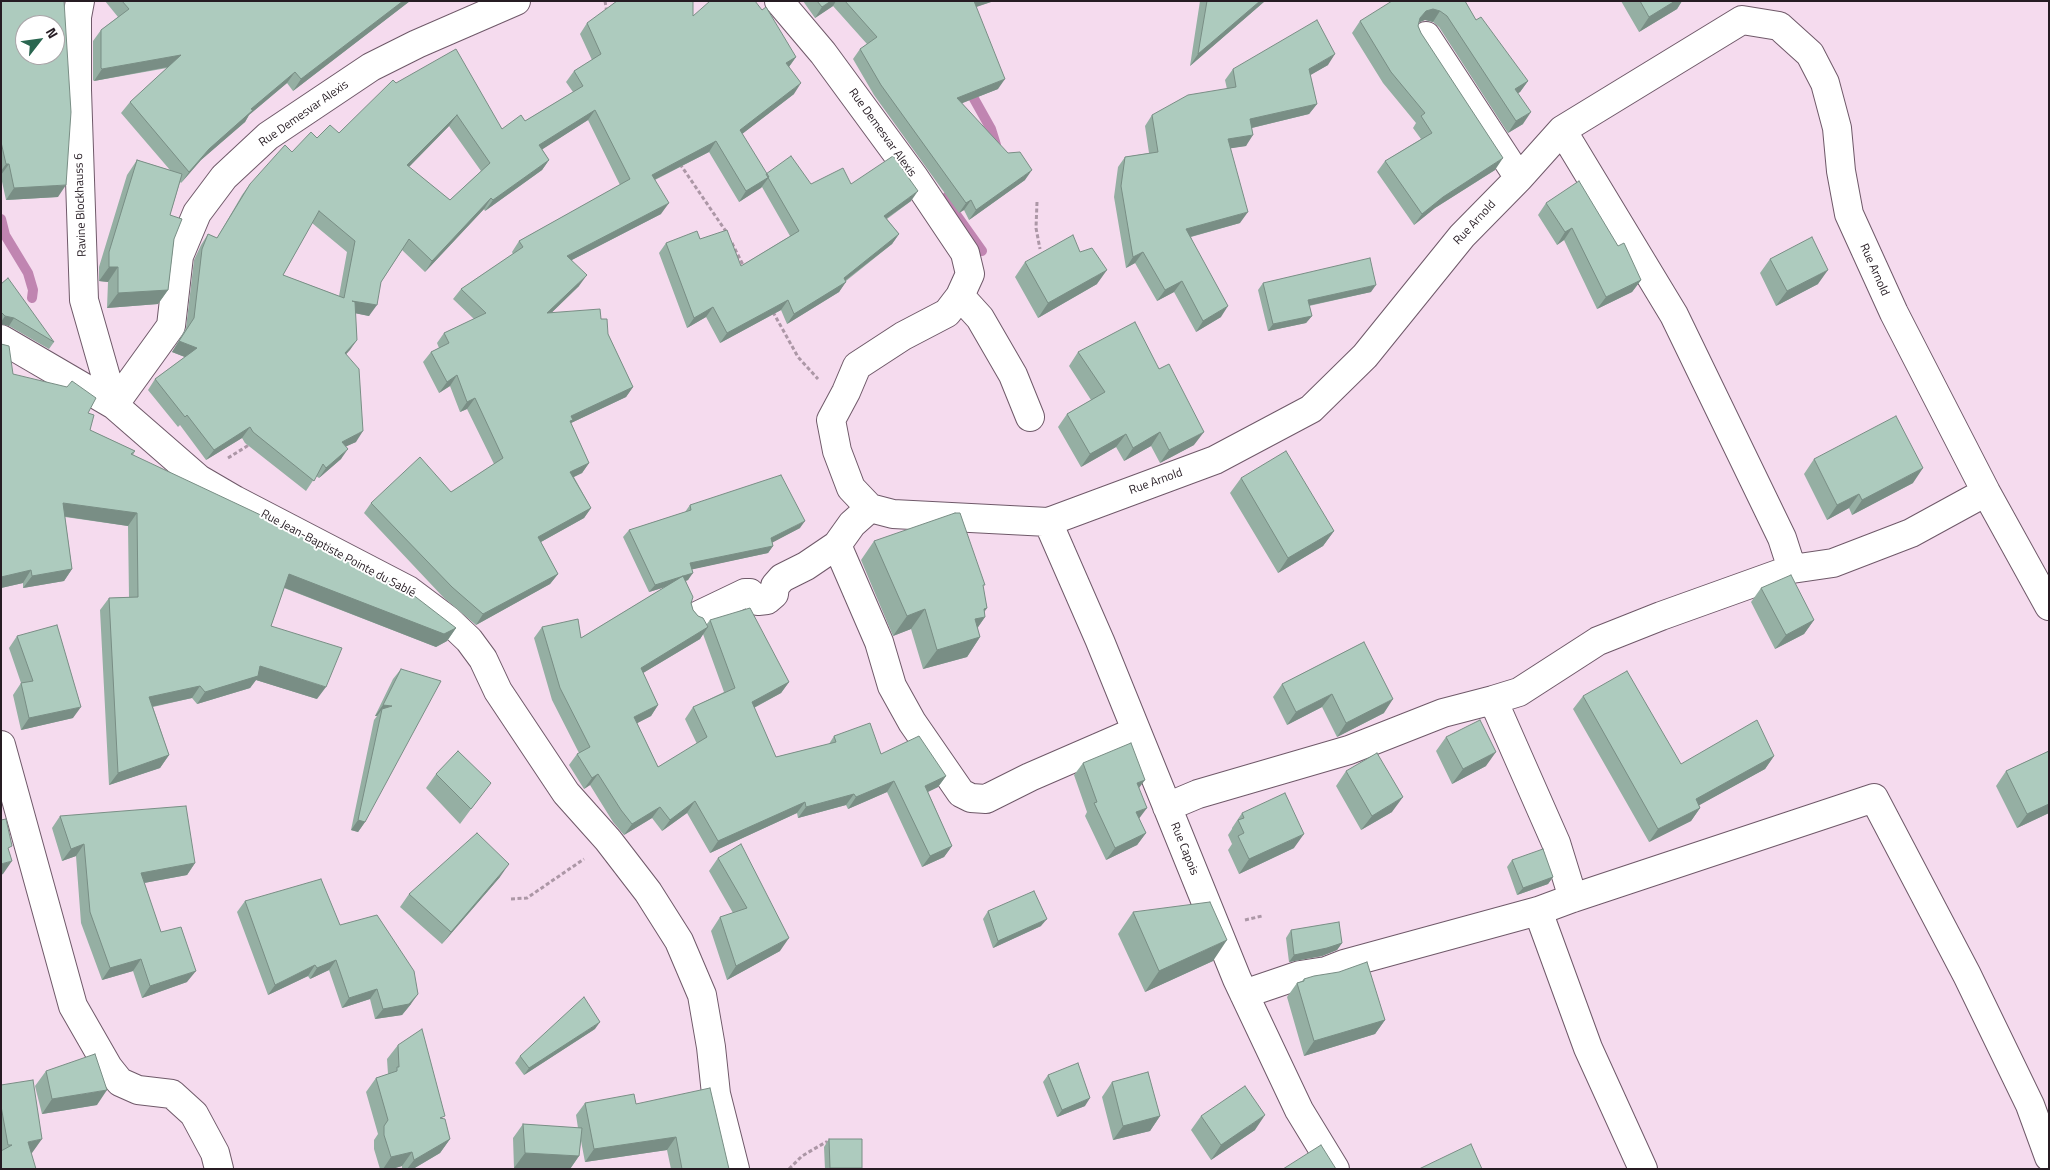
<!DOCTYPE html>
<meta charset="utf-8">
<style>
body{margin:0}
#map{position:relative;width:2050px;height:1170px;overflow:hidden;background:#f5dbee;font-family:"Titillium Web",sans-serif}
canvas{display:block}
.frame{position:absolute;inset:0;border:2px solid #261c23;pointer-events:none}
.north{position:absolute;left:15px;top:15px;width:50px;height:50px;box-sizing:border-box;background:#fff;border:1px solid #a8a4a7;border-radius:50%;rotate:60deg;font-size:14px;font-weight:700;line-height:20px;text-align:center;color:#261c23}
.north::after{content:'';display:block;margin:auto;width:18px;height:22px;background:#2a6650;clip-path:polygon(50% 0,100% 100%,50% 72%,0 100%)}
</style>
<div id="map">
<canvas width="2050" height="1170"></canvas>
<div class="frame"></div>
<div class="north">N</div>
</div>
<script>
const g = document.querySelector('canvas').getContext('2d');
g.lineJoin = 'round';
const poly = rows => new Path2D(rows.map(r => 'M' + r).join(''));
function trace(path, color, width, dash) { g.strokeStyle = color; g.lineWidth = width; g.lineCap = dash ? 'butt' : 'round'; g.setLineDash(dash || []); g.stroke(path); }
function fillPath(path, color) { g.fillStyle = color; g.fill(path, 'evenodd'); }
function write(font, color, halo, rows, align = 'center') {
  g.font = font + ' "Titillium Web",sans-serif'; g.lineWidth = 4; g.setLineDash([]); g.textBaseline = 'middle'; g.strokeStyle = halo; g.fillStyle = color; for (const [text, x, y, turn = 0] of rows) {
    g.save(); g.translate(x, y); g.rotate((+turn || 0) * Math.PI / 180); g.textAlign = isNaN(turn) ? turn : align; if (halo) g.strokeText(text, 0, 0); g.fillText(text, 0, 0); g.restore();
  }
}
trace(poly([
 [968,88,991,129,996,145,992,148],
 [955,188,945,199,982,251],
 [1,219,5,235,28,273,33,290,32,298]
]), '#c085b1', 10);
const minor = poly([
 [80,1,77,17,77,90,84,300,114,405],
 [779,1,823,53,914,177,965,253,970,274,960,296,947,313,903,336,857,366,846,392,831,420,837,451,851,488,870,508,893,514,1048,522,1215,460,1311,409,1365,356,1462,236,1519,178,1562,130,1742,20,1779,26,1810,54,1825,83,1837,128,1841,171,1849,214,1894,313,1986,492,2049,606],
 [1426,36,1519,178],
 [1562,130,1674,315,1782,538,1792,569],
 [960,296,980,318,1013,375,1030,417],
 [1,339,114,405,199,479,235,500,408,590,448,620,469,640,483,659,498,691,566,793,608,840,648,892,679,941,702,995,711,1047,716,1094,735,1169],
 [114,405,171,326,179,256,197,213,224,177,268,136,371,67,417,44,516,1],
 [1048,522,1100,641,1237,979,1299,1110,1335,1169],
 [837,545,879,642,892,686,912,722,961,793,971,798,986,799,1030,777,1136,731],
 [699,615,745,593,750,593,758,601,767,600,774,594,775,586,782,578,806,566,837,545,852,524,870,508],
 [1493,700,1556,843,1573,898],
 [1,745,73,1006,108,1067,120,1082,138,1090,172,1094,194,1114,215,1153,219,1169],
 [1167,807,1198,794,1349,750,1443,713,1493,700,1519,692,1598,641,1661,616,1792,569,1833,563,1911,533,1986,492],
 [1538,911,1588,1048,1643,1169],
 [1244,994,1300,975,1326,971,1344,964,1538,911,1573,898,1874,798,1967,975,2030,1105,2049,1157]
]);
trace(minor, '#6f5969', 30);
trace(poly([
 [605,1,607,13],
 [680,164,727,233],
 [1037,202,1036,228,1040,249],
 [732,243,745,269],
 [773,312,798,357,818,379],
 [228,458,252,443],
 [511,899,527,898,584,859],
 [1245,920,1262,916],
 [789,1169,802,1156,826,1142,829,1143]
]), '#ac97a6', 3, [4, 2.5]);
trace(minor, '#fff', 28);
fillPath(poly([
 [1,1,58,197,6,200,1,177],
 [105,1,410,1,293,91,287,83,249,115,245,122,201,160,181,183,180,182,170,215,174,239,168,290,158,304,107,308,108,282,99,281,99,267,127,175,137,160,170,170,121,113,130,102,167,68,94,81,93,80,93,41,101,30,118,17],
 [803,1,994,1,976,7,998,89,962,103,1025,180,969,220,964,210,959,213,874,95,853,59,860,49,867,44,833,6,815,18],
 [1200,1,1265,1,1190,66],
 [1465,1,1476,20,1528,81,1520,92,1518,93,1523,124,1508,133,1439,27,1433,22,1425,20,1419,22,1418,26,1421,33,1495,170,1435,208,1414,225,1377,172,1385,161,1421,139,1413,128,1416,123,1383,83,1352,33,1360,21],
 [1621,1,1682,1,1677,9,1639,32],
 [693,16,796,57,789,67,794,94,742,134,766,174,811,184,851,184,911,201,887,219,899,234,892,244,846,281,839,292,787,324,781,310,720,343,706,317,687,328,659,253,666,243,700,239,741,266,790,236,762,187,739,202,709,152,655,180,661,214,572,260,579,286,551,313,601,319,608,334,633,387,626,397,571,423,589,463,582,473,574,477,591,508,584,518,541,542,558,574,550,584,476,625,444,598,364,513,371,503,451,492,494,464,467,409,460,412,450,386,439,393,423,362,431,352,439,348,437,343,444,333,474,319,453,299,461,289,513,254,512,252,519,241,620,185,588,120,542,149,549,160,542,170,485,211,484,209,425,272,402,250,381,282,369,316,355,313,357,340,346,354,356,442,346,446,341,459,319,478,316,476,306,491,245,443,242,438,206,460,180,425,178,427,148,390,155,379,185,357,172,352,186,328,194,260,201,245,208,234,217,238,242,195,250,184,292,152,317,138,339,133,396,83,502,129,525,121,573,92,566,82,574,71,592,60,580,34,587,23],
 [449,126,481,171,450,200,409,167],
 [312,223,347,252,339,296,283,275],
 [1328,65,1310,75,1317,104,1309,114,1252,128,1246,146,1230,148,1240,223,1191,237,1221,317,1196,332,1174,292,1157,301,1135,263,1126,268,1114,197,1118,167,1125,157,1149,153,1145,126,1152,115,1227,89,1225,80,1233,69],
 [1546,203,1618,246,1641,280,1632,292,1597,309,1564,240,1557,245,1538,215],
 [1080,252,1097,284,1038,318,1015,277,1025,262],
 [1770,259,1818,284,1776,306,1760,273],
 [1263,283,1371,292,1309,306,1312,316,1306,323,1268,331,1258,290],
 [1,284,54,342,49,349,9,326,1,324],
 [1,344,13,374,88,413,90,430,135,451,133,455,456,628,447,641,436,647,284,588,271,626,317,699,256,680,250,688,197,704,192,698,153,707,169,755,160,768,109,785,100,610,109,598,129,597,128,526,65,517,72,569,64,581,23,588,23,583,1,588],
 [1078,352,1194,445,1160,463,1151,446,1124,461,1116,447,1081,467,1058,427,1067,414,1091,400,1069,366],
 [1814,459,1913,483,1852,515,1849,508,1827,520,1804,474],
 [1241,478,1334,531,1323,546,1278,573,1230,493],
 [690,505,800,528,772,542,773,546,768,553,692,569,688,580,686,581,693,610,706,625,710,620,789,682,781,693,754,708,776,757,829,744,834,736,881,754,946,776,938,787,928,792,952,846,944,857,922,867,887,792,848,809,846,805,798,818,797,813,710,853,687,813,662,831,652,818,624,835,613,822,590,785,584,789,569,765,577,754,579,753,552,700,534,638,542,627,581,638,665,587,649,592,623,537,629,530,685,512],
 [703,634,724,692,693,707,685,719,697,744,658,767,637,723,651,716,658,705,643,673,700,639],
 [874,541,983,587,987,608,984,612,985,617,977,628,980,637,967,657,923,669,911,629,893,636,861,560],
 [1761,588,1814,620,1804,634,1775,649,1751,602],
 [17,636,73,718,21,730,13,695,21,683,9,648],
 [1364,642,1384,713,1337,737,1322,707,1287,725,1273,697,1282,684],
 [401,669,365,822,358,832,351,830,374,720,377,716,375,716,393,679],
 [1583,696,1681,764,1774,756,1765,769,1699,805,1700,808,1691,821,1649,842,1573,709],
 [1446,737,1486,766,1452,784,1436,751],
 [2049,751,2049,813,2017,828,1996,786,2006,771],
 [1083,763,1139,788,1139,819,1146,833,1137,845,1106,860,1085,816,1087,812,1074,775],
 [1346,771,1392,812,1361,830,1336,786],
 [436,774,480,797,460,824,426,788],
 [1242,813,1294,848,1239,874,1228,850,1232,844,1228,835,1232,829,1232,828],
 [60,816,195,863,187,875,144,883,161,932,187,982,142,998,133,971,102,980,81,923,76,856,62,861,52,828],
 [718,858,780,951,727,980,711,931,720,917,733,913,709,871],
 [1512,860,1553,877,1548,884,1517,895,1507,867],
 [500,877,442,944,400,907,409,894],
 [245,901,340,925,411,1004,402,1015,375,1019,370,999,342,1008,329,970,310,979,308,976,268,995,237,912],
 [988,911,1041,926,993,948,983,919],
 [1133,912,1213,961,1145,992,1118,934],
 [1291,930,1342,943,1337,950,1322,956,1289,962,1286,938],
 [1304,979,1385,1020,1375,1034,1304,1056,1287,997,1297,983,1302,981],
 [595,1029,524,1075,515,1063,520,1056],
 [398,1045,443,1119,450,1139,440,1153,413,1169,402,1169,402,1166,392,1169,380,1169,374,1149,374,1140,378,1134,366,1092,376,1078,388,1074,387,1059],
 [46,1071,97,1105,42,1114,35,1086],
 [1048,1075,1085,1106,1057,1117,1043,1082],
 [1112,1082,1160,1116,1150,1131,1113,1140,1102,1097],
 [1,1085,32,1153,1,1169],
 [585,1103,636,1104,729,1169,671,1169,667,1150,585,1162,581,1141,579,1156,570,1169,514,1168,513,1138,523,1124,578,1128,576,1115],
 [1201,1116,1255,1130,1211,1160,1191,1130],
 [829,1139,861,1169,825,1169,824,1147]
]), '#95afa3');
fillPath(poly([
 [403,1,410,1,293,91,301,79],
 [831,1,836,1,833,6,815,18,822,7],
 [973,1,994,1,967,10],
 [1260,1,1265,1,1190,66,1198,54],
 [1675,1,1682,1,1677,9,1639,32,1649,17],
 [1433,9,1440,11,1433,22,1425,20,1418,23,1420,18,1426,11],
 [1335,54,1328,65,1302,80,1309,69],
 [181,55,173,66,94,81,102,69],
 [796,57,788,68,786,63],
 [295,72,287,83,249,115,245,122,201,160,181,183,189,172,209,149,251,109],
 [1005,79,998,89,950,108,957,98],
 [1528,81,1520,92,1507,100,1515,89],
 [801,83,794,94,733,141,740,130],
 [1317,104,1309,114,1243,130,1250,119],
 [595,110,588,120,532,156,539,145],
 [1531,112,1523,124,1508,133,1516,121],
 [457,115,449,126,400,176,407,165],
 [1253,135,1246,146,1220,150,1228,139],
 [716,141,709,152,644,185,652,175],
 [1503,158,1495,170,1435,208,1414,225,1422,214,1443,197],
 [549,160,542,170,485,211,493,200],
 [6,164,9,164,1,175,1,171],
 [1032,170,1025,180,969,220,976,210],
 [769,177,761,188,739,202,746,191],
 [66,185,58,197,6,200,14,188],
 [918,191,911,201,877,225,884,216],
 [491,198,484,209,425,272,432,261],
 [971,200,964,210,959,213,966,203],
 [669,203,661,214,560,266,567,256],
 [1248,212,1240,223,1179,240,1186,229],
 [1572,228,1564,240,1557,245,1565,232],
 [899,234,892,244,838,286,846,282,839,292,787,324,794,314,844,278],
 [1143,252,1135,263,1126,268,1133,257],
 [109,267,118,267,108,282,99,281],
 [1107,270,1097,284,1038,318,1048,303],
 [1828,270,1818,284,1776,306,1787,291],
 [587,275,579,286,540,324,547,313],
 [1641,280,1632,292,1597,309,1606,297],
 [1182,281,1174,292,1157,301,1165,290],
 [1376,285,1371,292,1302,307,1308,300],
 [168,290,158,304,107,308,118,293],
 [788,300,781,310,720,343,727,333],
 [352,301,377,305,369,316,344,311],
 [1228,306,1221,317,1196,332,1203,321],
 [713,307,706,317,687,328,694,318],
 [5,316,14,318,9,326,1,324,1,322],
 [1312,316,1306,323,1268,331,1273,324],
 [357,340,350,350,338,363,345,353],
 [179,341,197,348,190,359,172,352],
 [457,375,450,386,439,393,447,382],
 [633,387,626,397,571,423,566,430,571,416],
 [475,398,467,409,460,412,467,402],
 [250,427,242,438,206,460,214,450],
 [363,431,356,442,334,452,342,442],
 [1160,432,1151,446,1124,461,1133,448],
 [1204,432,1194,445,1160,463,1169,450],
 [1126,434,1116,447,1081,467,1090,454],
 [348,449,341,459,319,478,326,468],
 [589,463,582,473,563,482,570,472],
 [1923,468,1913,483,1852,515,1862,500],
 [1859,494,1849,508,1827,520,1837,505],
 [63,503,137,513,128,526,55,515],
 [591,508,584,518,530,548,538,537],
 [805,521,800,528,766,546,771,538],
 [1334,531,1323,546,1278,573,1288,558],
 [773,546,768,553,685,571,690,563],
 [72,569,64,581,23,588,32,576],
 [31,570,23,583,1,588,1,577],
 [693,573,688,580,649,592,655,585],
 [289,574,456,628,447,641,436,647,280,586],
 [558,574,550,584,476,625,483,614],
 [987,608,980,618,985,617,972,636,975,619,984,609],
 [925,609,911,629,893,636,907,616],
 [1814,620,1804,634,1775,649,1786,635],
 [708,627,700,639,633,679,641,668],
 [980,637,967,657,923,669,937,650],
 [260,666,326,687,317,699,256,680,250,688,197,704,205,692],
 [789,682,781,693,744,713,752,702],
 [200,686,192,698,141,709,149,697],
 [1332,694,1322,707,1287,725,1296,712],
 [1393,699,1384,713,1337,737,1346,723],
 [383,705,392,706,382,709,377,716,375,716],
 [658,705,651,716,626,729,634,717],
 [81,707,73,718,21,730,29,718],
 [1496,752,1486,766,1452,784,1463,769],
 [169,755,160,768,109,785,118,773],
 [1774,756,1765,769,1687,812,1696,799],
 [598,774,590,785,584,789,592,778],
 [946,776,938,787,917,797,925,786],
 [1145,780,1136,792,1137,783],
 [894,781,887,792,848,809,856,797],
 [854,794,846,805,798,818,806,807],
 [1403,797,1392,812,1361,830,1372,816],
 [695,801,687,813,662,831,670,820],
 [805,802,797,813,710,853,718,841],
 [2049,804,2049,813,2017,828,2027,814],
 [660,807,652,818,624,835,632,824],
 [1147,808,1138,820,1136,812],
 [1700,808,1691,821,1649,842,1658,829],
 [358,820,365,822,358,832,351,830],
 [1146,833,1137,845,1106,860,1115,848],
 [1304,834,1294,848,1239,874,1249,859],
 [84,844,76,856,62,861,71,849],
 [952,846,944,857,922,867,930,856],
 [12,861,3,874,1,875,1,864],
 [195,863,187,875,133,885,141,873],
 [509,864,500,877,442,944,451,932],
 [1553,877,1548,884,1517,895,1523,888],
 [1047,919,1041,926,993,948,998,941],
 [789,938,780,951,727,980,736,966],
 [1227,940,1213,961,1145,992,1159,971],
 [1342,943,1337,950,1322,956,1289,962,1294,955],
 [141,959,133,971,102,980,110,968],
 [336,960,329,970,310,979,317,968],
 [315,965,308,976,268,995,275,985],
 [196,971,187,982,142,998,150,986],
 [377,989,370,999,342,1008,349,998],
 [418,994,411,1004,402,1015,375,1019,383,1009],
 [1385,1020,1375,1034,1304,1056,1314,1041],
 [600,1022,595,1029,524,1075,529,1068],
 [107,1090,97,1105,42,1114,52,1099],
 [1090,1098,1085,1106,1057,1117,1062,1110],
 [1265,1115,1255,1130,1211,1160,1221,1145],
 [1160,1116,1150,1131,1113,1140,1123,1126],
 [676,1137,667,1150,585,1162,594,1149],
 [42,1139,32,1153,18,1156,28,1142],
 [450,1139,440,1153,413,1169,407,1169,414,1160],
 [412,1152,402,1166,392,1169,383,1169,391,1157],
 [525,1153,579,1156,570,1169,514,1168],
 [830,1168,862,1168,861,1169,829,1169]
]), '#798e85');
const building = poly([
 [1,1,64,1,71,112,66,185,14,188,9,164,6,164,1,142,1,1],
 [25,25,55,25,55,55,25,55,25,25],
 [122,1,403,1,301,79,295,72,251,109,253,110,209,149,189,172,130,102,181,55,102,69,101,68,101,30,129,9,122,1],
 [617,1,693,1,693,16,710,1,755,1,762,10,766,7,796,57,786,63,801,83,740,130,769,177,746,191,716,141,652,175,669,203,567,256,587,275,547,313,600,309,601,319,607,319,608,334,633,387,571,416,573,420,570,421,589,463,570,472,591,508,538,537,558,574,483,614,452,587,371,503,420,457,451,492,503,458,475,398,467,402,457,375,447,382,431,352,449,343,444,333,486,313,461,289,523,247,519,241,630,179,595,110,539,145,549,160,493,200,491,198,432,261,409,239,381,282,377,305,352,301,355,302,357,340,345,353,359,369,363,431,342,442,348,449,326,468,323,464,314,481,253,432,250,427,214,450,187,415,185,417,155,379,197,348,179,341,194,318,202,249,208,234,217,238,250,184,285,145,292,152,311,132,317,138,330,125,339,133,393,80,396,83,456,49,502,129,521,115,525,121,583,86,574,71,601,54,587,23,617,1],
 [457,115,490,163,450,200,407,165,457,115],
 [319,211,355,241,344,298,283,275,319,211],
 [817,1,831,1,822,7,817,1],
 [845,1,974,1,1005,79,957,98,1008,153,1020,152,1032,170,976,210,971,200,966,203,881,85,860,49,877,37,845,1],
 [1207,1,1260,1,1198,54,1207,1],
 [1392,1,1465,1,1476,20,1481,17,1528,81,1515,89,1531,112,1516,121,1447,16,1440,11,1433,9,1426,11,1420,18,1418,26,1421,33,1503,158,1443,197,1422,214,1385,161,1432,133,1421,116,1425,113,1391,72,1360,21,1392,1],
 [1640,1,1675,1,1649,17,1640,1],
 [1317,20,1335,54,1309,69,1317,104,1250,119,1253,135,1228,139,1248,212,1186,229,1228,306,1203,321,1182,281,1165,290,1143,252,1133,257,1121,186,1125,157,1158,152,1152,115,1188,95,1236,87,1233,69,1317,20],
 [791,156,811,184,843,168,851,184,893,156,918,191,884,216,899,234,844,278,846,282,794,314,788,300,727,333,713,307,694,318,666,243,697,231,700,239,727,230,741,266,799,231,766,174,791,156],
 [137,160,182,174,170,215,182,219,174,239,168,290,118,293,118,267,109,267,109,252,137,160],
 [1579,181,1618,246,1624,243,1641,280,1606,297,1572,228,1565,232,1546,203,1579,181],
 [1073,235,1080,252,1092,248,1107,270,1048,303,1025,262,1073,235],
 [1812,237,1828,270,1787,291,1770,259,1812,237],
 [1370,258,1376,285,1308,300,1312,316,1273,324,1263,283,1370,258],
 [8,278,54,342,14,318,5,316,1,312,1,284,8,278],
 [1135,322,1159,369,1169,364,1204,432,1169,450,1160,432,1133,448,1126,434,1090,454,1067,414,1105,392,1078,352,1135,322],
 [1,344,9,346,13,374,67,387,72,381,96,398,88,413,94,415,90,430,135,451,131,454,267,518,266,517,408,591,456,628,444,634,289,574,271,626,342,648,326,687,260,666,258,676,205,692,200,686,149,697,169,755,118,773,109,598,138,597,137,513,63,503,72,569,32,576,31,570,1,577,1,344],
 [1896,416,1923,468,1862,500,1859,494,1837,505,1814,459,1896,416],
 [1286,451,1334,531,1288,558,1241,478,1286,451],
 [781,475,805,521,771,538,773,546,690,563,693,573,655,585,629,530,691,510,690,505,781,475],
 [955,513,960,513,985,585,983,585,987,608,984,609,985,617,975,619,980,637,937,650,925,609,907,616,874,541,955,513],
 [1791,575,1814,620,1786,635,1761,588,1791,575],
 [683,576,693,597,691,603,693,610,698,616,703,618,708,627,641,668,658,705,634,717,658,767,707,737,693,707,735,688,710,620,750,608,789,682,752,702,776,757,836,742,834,736,870,723,881,754,919,736,946,776,925,786,952,846,930,856,894,781,856,797,854,794,806,807,805,802,718,841,695,801,670,820,660,807,632,824,621,810,598,774,592,778,577,754,590,747,560,688,542,627,578,619,581,638,683,576],
 [57,625,81,707,29,718,21,683,33,681,17,636,57,625],
 [1364,642,1393,699,1346,723,1332,694,1296,712,1282,684,1364,642],
 [401,669,441,681,365,822,358,820,382,709,392,706,383,705,401,669],
 [1627,671,1681,764,1757,720,1774,756,1696,799,1700,808,1658,829,1583,696,1627,671],
 [1480,720,1496,752,1463,769,1446,737,1480,720],
 [1131,743,1145,780,1137,783,1147,808,1136,812,1146,833,1115,848,1094,803,1097,802,1083,763,1131,743],
 [458,751,491,783,471,809,436,774,458,751],
 [2049,751,2049,804,2027,814,2006,771,2049,751],
 [1377,753,1403,797,1372,816,1346,771,1377,753],
 [1285,793,1304,834,1249,859,1238,836,1244,833,1238,820,1244,818,1242,813,1285,793],
 [186,806,195,863,141,873,161,932,181,927,196,971,150,986,141,959,110,968,90,912,84,844,71,849,60,816,186,806],
 [6,819,12,846,8,848,12,861,1,864,1,820,6,819],
 [477,833,509,864,451,932,409,894,477,833],
 [741,844,789,938,736,966,720,917,747,908,718,858,741,844],
 [1543,849,1553,877,1523,888,1512,860,1543,849],
 [321,879,340,925,377,915,414,971,418,994,409,1004,383,1009,377,989,349,998,336,960,317,968,315,965,275,985,245,901,321,879],
 [1034,891,1047,919,998,941,988,911,1034,891],
 [1210,902,1227,940,1159,971,1133,912,1210,902],
 [1339,922,1342,943,1327,948,1294,955,1291,930,1339,922],
 [1367,962,1385,1020,1314,1041,1297,983,1304,981,1304,979,1314,976,1339,972,1367,962],
 [584,997,600,1022,529,1068,520,1056,584,997],
 [422,1029,445,1116,440,1118,445,1119,450,1139,414,1160,412,1152,391,1157,384,1135,384,1126,388,1120,376,1078,397,1071,397,1067,399,1067,398,1045,422,1029],
 [95,1054,107,1090,52,1099,46,1071,95,1054],
 [1078,1063,1090,1098,1062,1110,1048,1075,1078,1063],
 [1148,1072,1160,1116,1123,1126,1112,1082,1148,1072],
 [33,1080,42,1139,28,1142,36,1169,1,1169,1,1151,12,1145,8,1145,1,1106,1,1085,33,1080],
 [1245,1086,1265,1115,1221,1145,1201,1116,1245,1086],
 [710,1088,729,1169,682,1169,676,1137,594,1149,585,1103,634,1094,636,1104,710,1088],
 [523,1124,582,1128,579,1156,525,1153,523,1124],
 [829,1139,862,1139,862,1168,830,1168,829,1139],
 [1471,1144,1482,1169,1419,1169,1471,1144],
 [1321,1145,1336,1169,1283,1169,1321,1145]
]);
fillPath(building, '#adcbbe');
trace(building, '#798e85', 1);
write('12px', '#261c23', '#fff', [
 ["Rue Demesvar Alexis",304,114,-35],
 ["Rue Demesvar Alexis",882,133,54],
 ["Ravine Blockhauss 6",81,205,-92],
 ["Rue Arnold",1475,223,-47],
 ["Rue Arnold",1874,270,66],
 ["Rue Arnold",1156,482,-20],
 ["Rue Jean-Baptiste Pointe du Sablé",338,554,28],
 ["Rue Capois",1184,849,68]
]);
</script>
